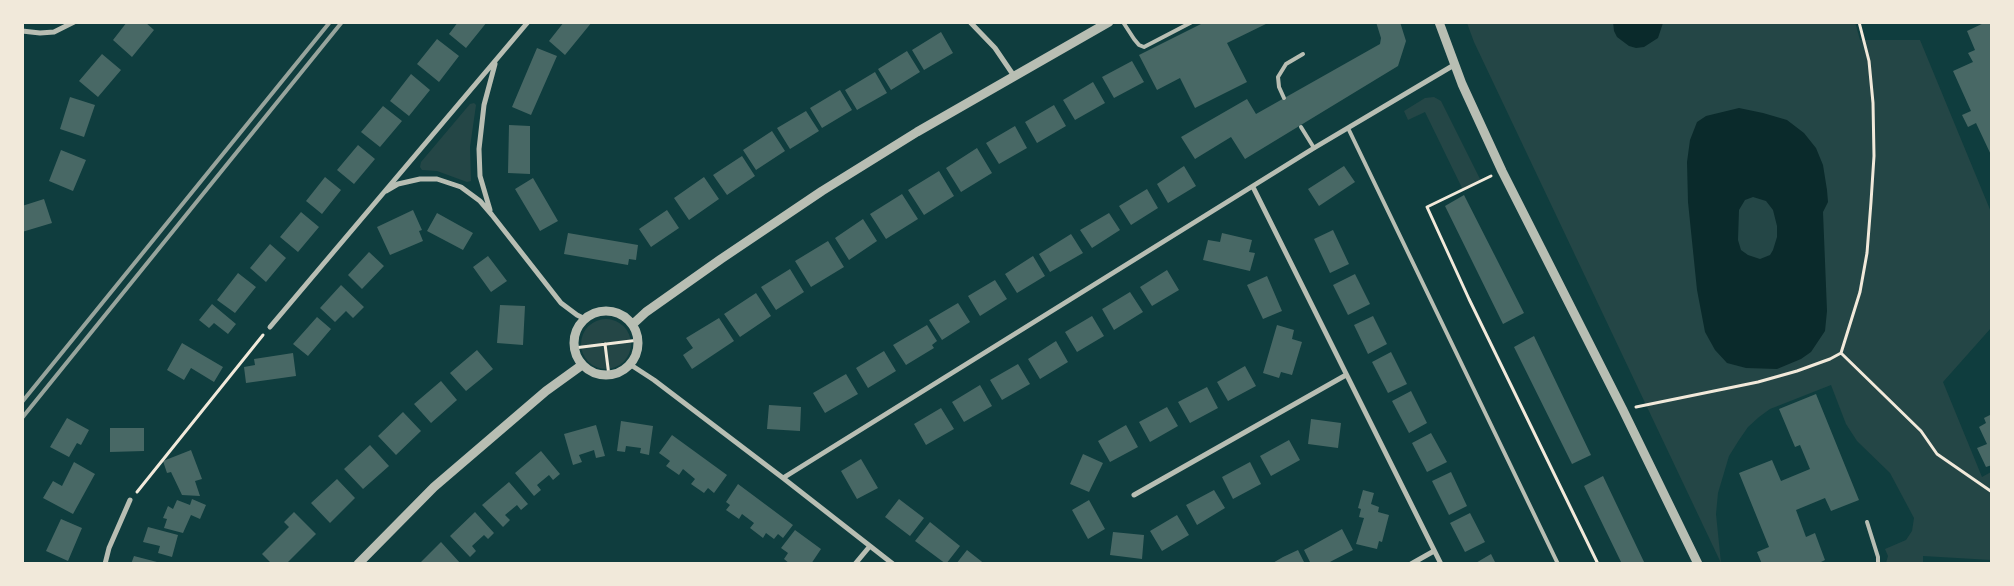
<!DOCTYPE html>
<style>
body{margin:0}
#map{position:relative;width:2014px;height:586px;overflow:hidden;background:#0f3d3e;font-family:"Titillium Web",sans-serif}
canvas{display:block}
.frame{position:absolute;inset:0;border:24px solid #f1e9da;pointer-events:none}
</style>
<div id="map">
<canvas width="2014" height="586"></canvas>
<div class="frame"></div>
</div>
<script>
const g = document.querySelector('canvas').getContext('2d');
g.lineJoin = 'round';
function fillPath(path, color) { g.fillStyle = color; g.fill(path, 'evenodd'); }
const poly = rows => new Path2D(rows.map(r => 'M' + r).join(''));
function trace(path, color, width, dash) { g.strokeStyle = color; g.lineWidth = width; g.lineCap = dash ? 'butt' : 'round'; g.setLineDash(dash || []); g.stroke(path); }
fillPath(poly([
 [1855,22,1860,40,1920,40,1991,212,1991,328,1943,382,1982,477,1991,472,1991,560,1923,556,1923,563,1886,563,1888,556,1885,549,1906,540,1912,531,1914,518,1890,473,1857,441,1846,424,1831,385,1770,409,1759,417,1748,427,1739,440,1729,456,1718,493,1716,514,1721,563,1474,42,1467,23],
 [1434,97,1441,101,1481,181,1463,190,1425,112,1408,120,1404,111,1425,98],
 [474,103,476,105,470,147,471,181,467,182,437,171,422,170,420,167,421,162,470,104],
 '581 344a25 25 0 1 1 50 0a25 25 0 1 1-50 0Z'
]), '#244646');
fillPath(poly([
 [1613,22,1663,22,1663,23,1658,38,1644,47,1636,48,1629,46,1617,37,1614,31],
 [1739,108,1763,113,1787,120,1804,133,1816,148,1823,165,1827,190,1828,202,1823,212,1827,311,1825,331,1811,352,1801,359,1777,369,1746,368,1727,363,1715,350,1705,332,1697,290,1688,202,1687,162,1690,140,1697,122,1706,116],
 [1753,197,1766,201,1773,210,1777,226,1777,237,1773,250,1770,255,1760,259,1748,255,1741,250,1738,240,1739,210,1745,200]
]), '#0a2a2b');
fillPath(poly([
 [127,22,145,22,154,30,132,57,113,40],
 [458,22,487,22,466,48,449,34],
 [564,22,592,22,565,55,549,41],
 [1205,22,1270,22,1227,43,1247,82,1195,108,1180,78,1157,90,1139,55],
 [1376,22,1400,22,1406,41,1398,66,1245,159,1231,137,1195,159,1181,137,1247,99,1256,114,1380,44,1381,38],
 [1986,22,1992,22,1992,157,1976,123,1968,127,1962,115,1971,111,1953,71,1973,62,1968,53,1975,50,1967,31],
 [941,32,953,53,924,70,912,50],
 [437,39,459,56,439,82,417,64],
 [537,48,557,56,531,115,512,107],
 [907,51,920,72,891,90,878,69],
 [102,54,121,70,98,97,79,81],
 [1132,61,1144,82,1114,98,1102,77],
 [875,72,887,93,857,110,845,90],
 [411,74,430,90,409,116,390,101],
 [1093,82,1105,103,1075,120,1063,100],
 [840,90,852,110,822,128,810,108],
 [70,97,95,105,84,137,60,129],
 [1054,105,1066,126,1037,143,1025,122],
 [383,106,402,121,380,147,361,132],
 [806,111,819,131,790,149,777,128],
 [509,125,530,126,530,174,508,173],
 [1015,126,1027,148,999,164,986,143],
 [772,131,785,151,756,170,743,150],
 [358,145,375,159,354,184,337,170],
 [977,148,992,173,961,192,946,168],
 [61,150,86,160,73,191,49,181],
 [742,156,755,176,727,195,713,175],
 [1184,166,1196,186,1168,203,1157,184],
 [1344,166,1355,182,1319,206,1308,189],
 [939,171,954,196,924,215,908,190],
 [325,177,341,190,322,214,306,201],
 [704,177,719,199,689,220,674,198],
 [533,178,558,221,540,231,515,189],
 [1147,189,1158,208,1131,225,1119,206],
 [902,194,918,219,886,239,870,214],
 [1464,195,1524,313,1503,324,1445,206],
 [44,199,52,223,22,232,22,206],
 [413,210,422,230,419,231,423,241,390,255,377,227],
 [667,210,679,228,651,247,639,229],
 [301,212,319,227,298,252,280,237],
 [437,213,473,233,463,250,427,231],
 [1109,213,1120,230,1092,248,1080,230],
 [863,219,877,241,849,260,835,238],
 [1333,230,1349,264,1330,273,1314,239],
 [568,233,638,245,636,260,629,259,628,265,564,254],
 [1222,233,1252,240,1249,252,1255,253,1250,271,1203,260,1208,240,1220,242],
 [1071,234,1083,253,1050,272,1039,254],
 [828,241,844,267,811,287,795,261],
 [270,244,286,258,266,282,250,268],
 [369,252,384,266,362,289,348,275],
 [488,256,507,281,491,292,473,267],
 [1033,256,1045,276,1017,293,1005,274],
 [790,269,804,292,776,310,761,287],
 [1167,270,1179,290,1152,306,1140,287],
 [238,273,256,287,235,313,217,300],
 [1355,274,1370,304,1348,315,1333,285],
 [1267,276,1282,311,1263,319,1247,285],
 [995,280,1007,299,980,316,968,296],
 [341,285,364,307,353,318,346,311,335,322,320,308],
 [1130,292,1143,312,1114,330,1102,309],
 [756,293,771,316,740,337,724,314],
 [958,303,970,322,942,340,929,320],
 [212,304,236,324,228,334,214,323,209,328,199,320],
 [500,305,525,306,523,345,497,343],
 [1092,316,1104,336,1077,352,1065,332],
 [1373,316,1387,344,1368,354,1354,325],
 [317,317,331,329,308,356,293,344],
 [719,318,734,341,692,369,683,355,693,348,686,338],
 [927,325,937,341,932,345,934,348,906,365,893,345],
 [1277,325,1294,330,1292,339,1302,342,1292,375,1281,372,1279,378,1263,373],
 [1534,336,1591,455,1572,464,1514,347],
 [1056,341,1068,362,1040,379,1028,359],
 [182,343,223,367,214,382,191,368,184,380,167,370],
 [477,350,493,369,466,391,450,373],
 [884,351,896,371,868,388,856,368],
 [1391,352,1407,384,1388,393,1372,362],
 [293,353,296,376,246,383,244,367,255,365,254,359],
 [1018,364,1030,384,1002,400,990,380],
 [1245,366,1256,386,1228,401,1217,382],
 [846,374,858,394,825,413,813,393],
 [441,381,457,400,431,423,414,404],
 [980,385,992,406,964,422,952,402],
 [1207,387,1218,408,1190,423,1178,402],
 [1411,391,1427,423,1409,433,1392,401],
 [1816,394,1859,500,1831,511,1825,498,1796,510,1806,537,1815,533,1825,560,1817,564,1762,564,1757,552,1769,547,1739,473,1772,460,1781,481,1810,469,1800,445,1795,447,1779,409],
 [769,405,801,407,800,431,767,429],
 [1167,407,1178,426,1150,442,1139,422],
 [941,408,954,429,926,445,914,424],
 [403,412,421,431,396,455,378,436],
 [1992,414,1992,465,1986,467,1977,448,1987,444,1979,427,1986,423,1984,418],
 [67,418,89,430,81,445,77,443,69,457,50,447],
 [1311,419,1341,423,1338,448,1308,444],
 [621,421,653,426,649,455,640,453,641,448,626,446,625,452,617,451],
 [596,425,605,456,596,458,594,450,579,455,582,462,573,465,564,434],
 [1126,425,1138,447,1110,462,1098,441],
 [110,428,144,428,144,451,110,452],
 [1431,433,1447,462,1427,472,1412,443],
 [672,435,727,475,714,493,708,488,704,493,691,484,695,479,683,469,679,475,666,466,670,461,659,453],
 [1289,440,1300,460,1271,476,1260,456],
 [370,445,389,466,363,489,344,469],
 [191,450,202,479,195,481,200,496,182,495,171,472,167,473,163,461],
 [541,451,560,474,553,480,549,475,537,485,541,490,534,496,515,473],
 [1083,454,1103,463,1089,492,1070,484],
 [861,459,878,488,857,499,841,471],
 [74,462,95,474,73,514,43,498,53,481,62,486],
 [1250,462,1261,484,1233,499,1222,477],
 [1451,472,1467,506,1449,515,1432,481],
 [1603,476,1645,564,1622,564,1584,486],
 [337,479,355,498,330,523,311,503],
 [509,482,528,504,521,510,517,505,505,515,510,520,503,527,482,505],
 [738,484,793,525,783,538,778,534,774,539,766,533,763,538,750,528,754,523,742,514,739,519,726,510,730,505,726,502],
 [1214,490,1225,508,1197,525,1186,505],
 [1363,490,1374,493,1371,504,1379,507,1378,512,1389,515,1382,542,1379,541,1377,549,1356,544,1364,518,1359,517,1361,509,1358,508],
 [192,499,206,505,200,519,191,515,183,533,164,528,167,519,163,518,168,506,173,509,177,500,190,505],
 [899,499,924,518,910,536,885,517],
 [1089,500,1105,529,1088,539,1072,510],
 [294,512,316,534,286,564,272,564,262,554,289,527,284,522],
 [475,512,494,533,488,539,484,535,472,546,476,551,470,557,450,536],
 [1470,513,1485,542,1465,552,1450,523],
 [1177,515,1189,535,1162,551,1150,531],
 [61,519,82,528,68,561,46,551],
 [930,522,960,546,946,564,915,541],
 [148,527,178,535,172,557,158,553,160,546,143,542],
 [1342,529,1353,550,1326,564,1311,564,1304,550],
 [795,530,821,549,811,564,800,562,790,564,784,559,788,553,781,548],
 [1113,532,1144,535,1142,559,1110,555],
 [441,542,461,564,419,564],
 [967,550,981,561,984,564,956,564],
 [1298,550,1305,564,1271,564,1283,557],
 [1491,554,1496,564,1474,564],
 [134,556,157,562,157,564,131,564]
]), '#486865');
trace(poly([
 [1491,176,1427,207,1469,299,1598,564],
 [605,344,609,376],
 [574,348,639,340],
 [1841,353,1860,292,1867,253,1871,202,1874,156,1873,103,1869,61,1859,22],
 [1636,407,1758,382,1797,371,1830,359,1841,353,1921,431,1937,454,1992,492],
 [137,492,263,335]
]), '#f1e9da', 3);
trace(poly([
 [1123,22,1134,39,1139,45,1144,47,1192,22],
 [1284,98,1279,87,1278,77,1286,64,1303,54],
 [1301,127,1314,148],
 [1348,128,1558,564],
 [1867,522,1878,557,1878,564]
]), '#b8beb3', 4);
trace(poly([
 [970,22,995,48,1014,76],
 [22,31,40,33,54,32,74,22],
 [1253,187,1441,564],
 [386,191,398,184,420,179,437,179,461,187,480,201,492,215,561,303,577,315,585,319],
 [490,210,480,176,479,149,484,105,495,64],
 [270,327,528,22],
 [631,365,654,380,783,478,893,564],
 [783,478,1314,148,1454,65],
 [1134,495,1346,375],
 [105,564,109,548,130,500],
 [855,564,870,546],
 [1411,564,1434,551]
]), '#b8beb3', 5);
trace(poly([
 [1439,22,1462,84,1502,171,1623,410,1698,564],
 '574 343a32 32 0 1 1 64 0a32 32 0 1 1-64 0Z',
 [633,324,646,312,721,259,822,191,917,132,1109,22],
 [358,564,434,487,546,391,582,365]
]), '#b8beb3', 9);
trace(poly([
 [22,402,330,22],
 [22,418,342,22]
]), '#97a49c', 4);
</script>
